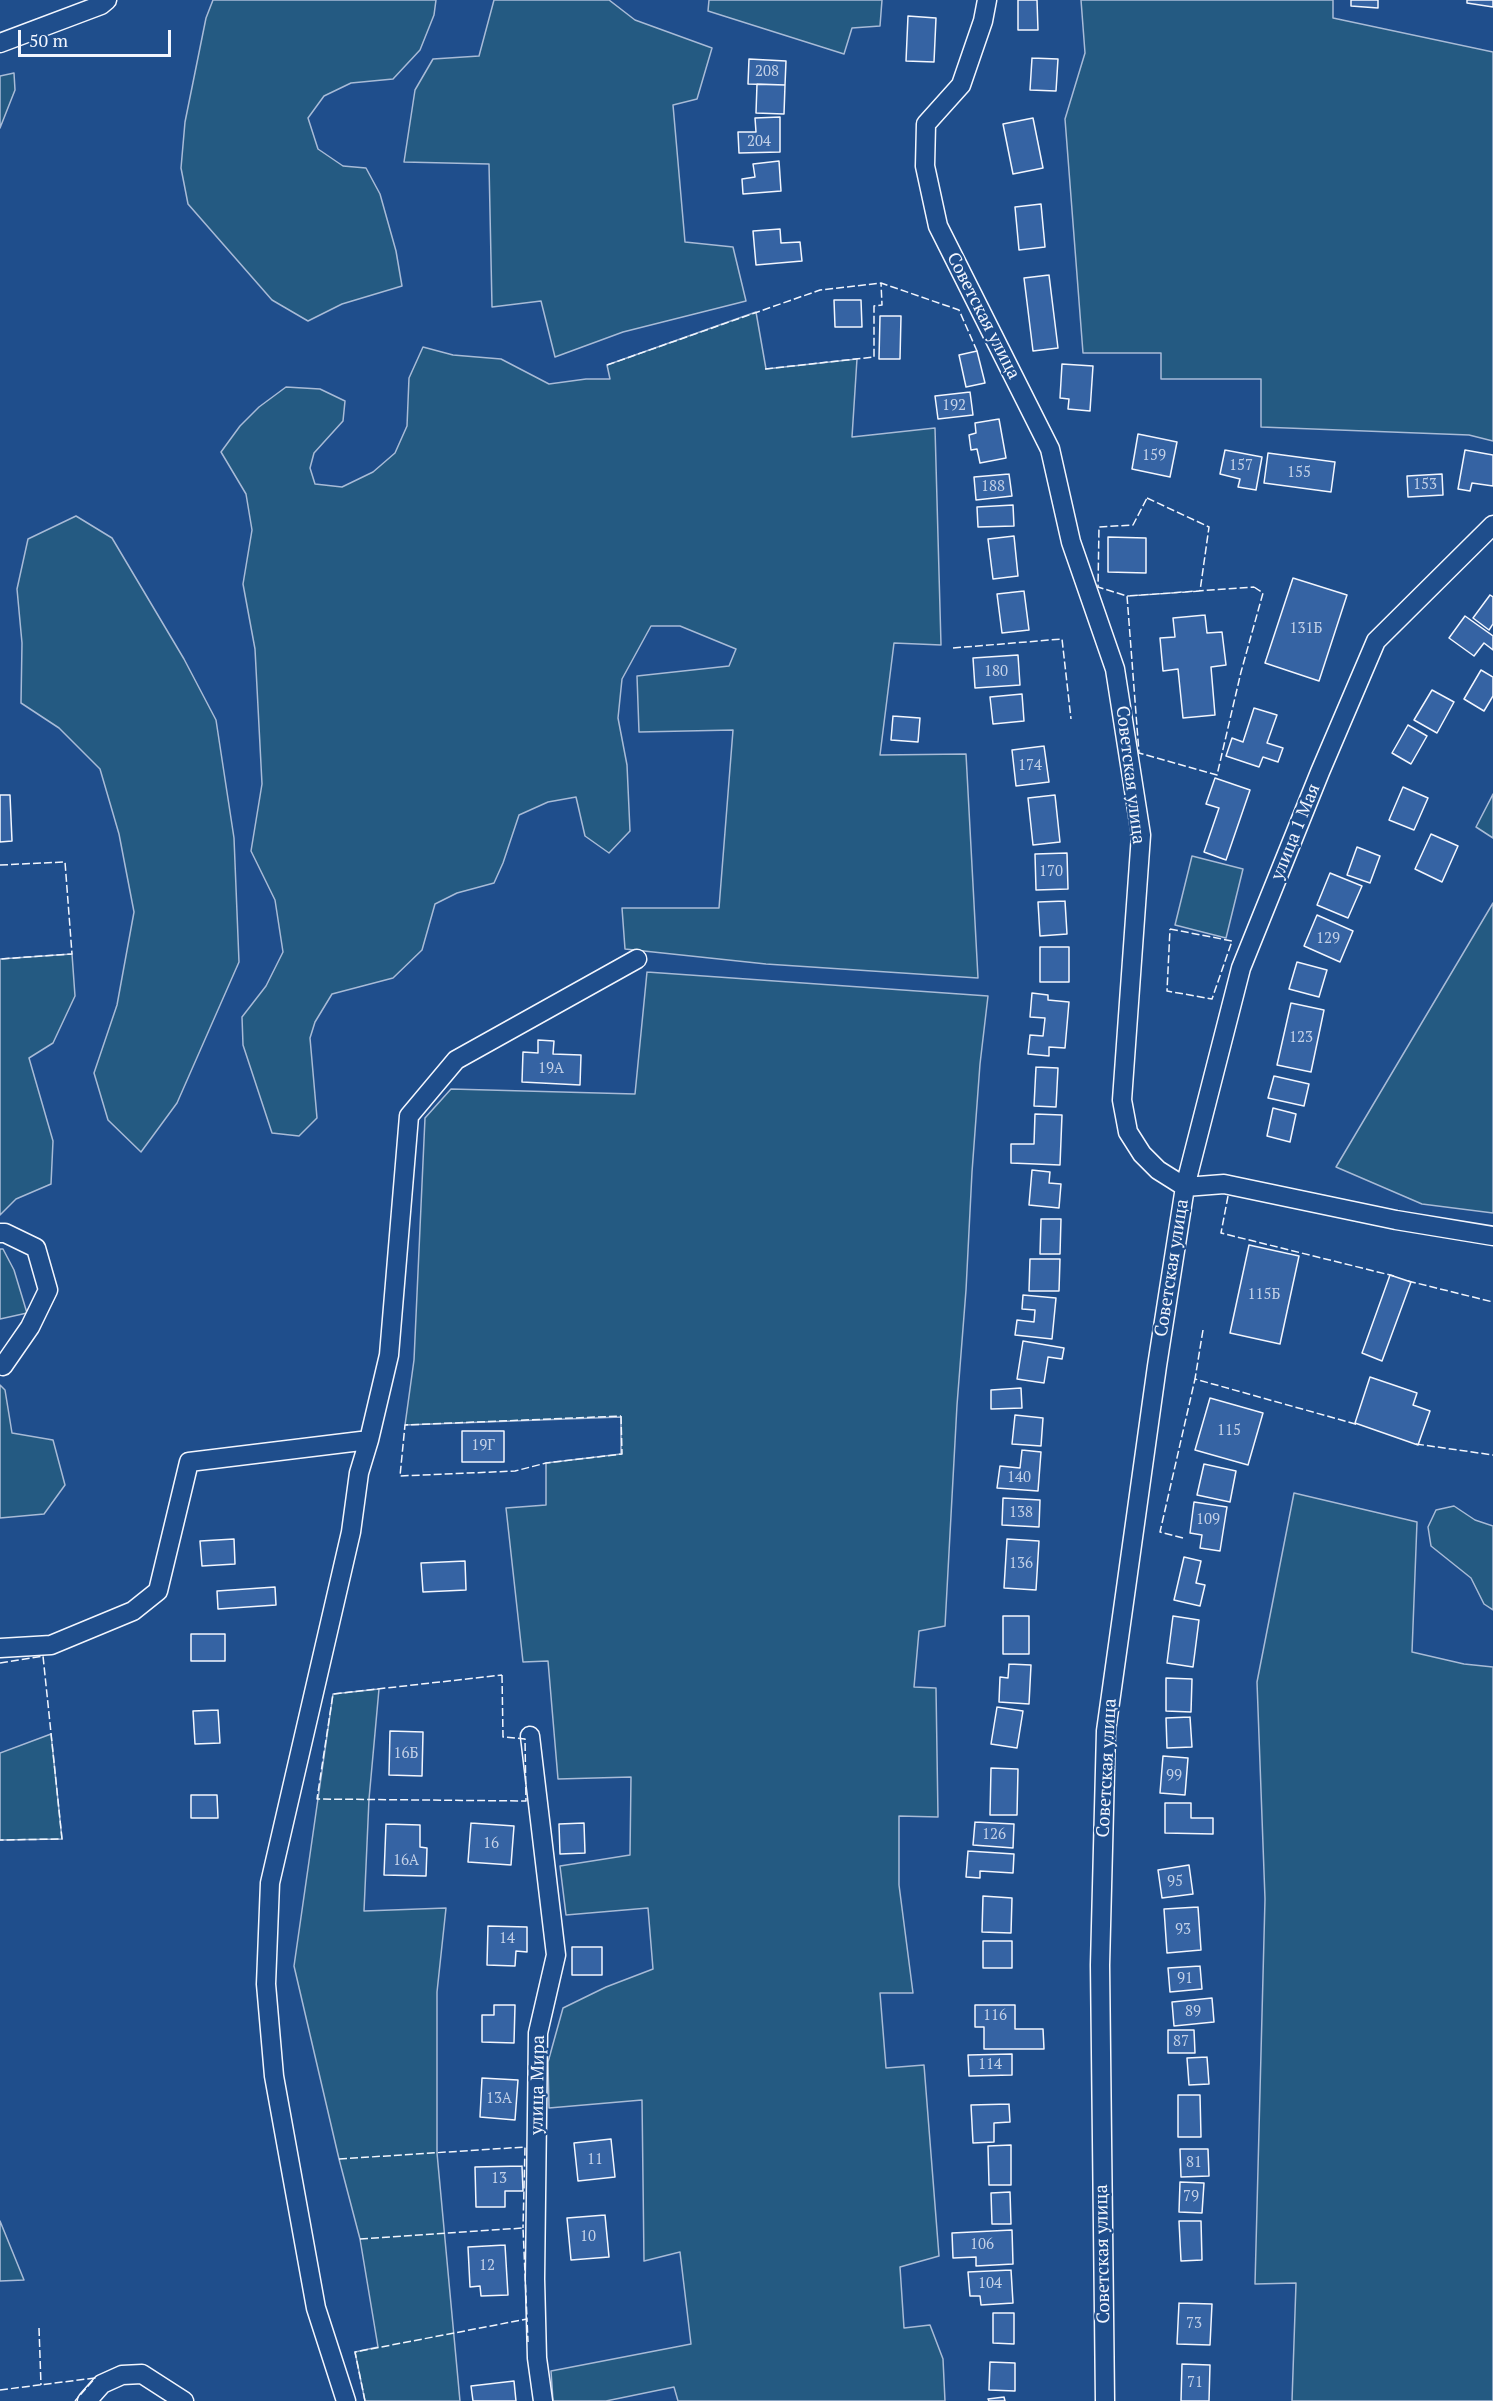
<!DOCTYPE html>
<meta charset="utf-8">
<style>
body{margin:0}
#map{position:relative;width:1493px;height:2401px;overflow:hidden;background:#1f4e8c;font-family:"PT Serif",serif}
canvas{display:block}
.scale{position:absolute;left:18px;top:30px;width:153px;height:27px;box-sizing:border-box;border:3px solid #f2f6ff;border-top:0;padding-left:8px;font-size:18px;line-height:21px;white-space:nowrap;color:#f2f6ff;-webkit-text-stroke:4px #1f4e8c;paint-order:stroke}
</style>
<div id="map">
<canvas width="1493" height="2401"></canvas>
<div class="scale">50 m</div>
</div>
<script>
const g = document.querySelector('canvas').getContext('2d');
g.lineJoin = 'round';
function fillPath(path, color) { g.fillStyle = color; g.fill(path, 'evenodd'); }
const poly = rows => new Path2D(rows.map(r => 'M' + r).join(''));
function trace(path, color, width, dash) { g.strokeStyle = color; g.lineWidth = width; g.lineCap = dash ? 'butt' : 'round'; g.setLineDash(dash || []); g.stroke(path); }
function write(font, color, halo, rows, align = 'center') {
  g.font = font + ' "PT Serif",serif'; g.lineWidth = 4.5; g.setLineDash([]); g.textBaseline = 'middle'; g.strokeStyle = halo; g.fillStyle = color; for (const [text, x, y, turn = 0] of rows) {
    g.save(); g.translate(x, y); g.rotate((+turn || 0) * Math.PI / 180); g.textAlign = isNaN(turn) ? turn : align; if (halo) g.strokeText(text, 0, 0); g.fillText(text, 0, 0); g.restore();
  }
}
const green = poly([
 [213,0,436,0,434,15,420,50,393,79,351,83,324,96,308,118,318,149,343,166,366,168,380,194,396,251,402,286,342,304,308,321,272,300,188,204,181,168,185,122,206,18,213,0],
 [494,0,609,0,635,20,712,48,697,99,673,105,685,242,733,247,746,301,623,332,555,357,541,301,492,307,489,164,404,162,415,90,433,59,479,56,494,0],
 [709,0,882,0,880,26,852,28,844,54,708,11,709,0],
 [1081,0,1333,0,1333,18,1493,52,1493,441,1469,435,1261,427,1261,379,1161,379,1161,353,1083,353,1065,119,1085,53,1081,0],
 [14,73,15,90,0,128,0,76,14,73],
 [756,312,766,369,857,359,852,437,935,428,941,645,894,643,880,755,966,754,978,978,766,964,625,949,622,908,719,908,733,730,639,732,637,676,729,666,736,649,680,626,651,626,622,679,618,718,627,765,630,831,609,853,585,836,576,797,548,802,519,815,503,863,494,883,457,893,435,904,422,950,393,978,332,994,315,1022,310,1038,317,1118,299,1136,272,1133,243,1045,242,1017,266,986,283,952,275,900,251,851,262,784,255,649,243,584,252,530,246,494,221,452,240,426,259,407,286,387,320,389,345,401,343,421,314,453,310,468,315,484,342,487,373,472,395,453,407,426,409,378,423,347,453,355,501,359,549,384,586,379,610,379,607,365,756,312],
 [76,516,112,538,184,659,216,720,234,838,239,962,177,1103,141,1152,108,1120,94,1073,117,1005,134,912,119,834,100,769,59,728,21,703,22,643,17,589,28,539,76,516],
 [1493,794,1493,838,1476,827,1493,794],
 [1192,856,1243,869,1226,938,1175,925,1192,856],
 [1493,903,1493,1213,1422,1204,1336,1167,1493,903],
 [72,954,75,996,53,1043,29,1058,53,1141,51,1184,16,1199,0,1215,0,959,72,954],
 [647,972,988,996,980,1064,972,1172,966,1290,957,1405,945,1626,919,1631,914,1687,936,1688,938,1817,899,1816,899,1885,913,1993,880,1993,886,2068,924,2065,939,2256,900,2267,904,2328,930,2325,943,2359,945,2401,678,2401,674,2387,606,2401,553,2401,551,2371,691,2344,680,2252,644,2261,642,2100,549,2108,548,2062,563,2008,606,1987,653,1969,648,1908,566,1915,560,1866,630,1855,631,1777,558,1779,548,1661,523,1662,506,1508,546,1505,546,1463,621,1454,621,1417,405,1425,414,1360,425,1118,451,1089,635,1094,647,972],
 [0,1249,3,1249,14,1270,27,1313,0,1319,0,1249],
 [0,1385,5,1390,12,1433,53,1440,65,1485,44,1514,0,1518,0,1385],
 [1294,1493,1417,1522,1412,1652,1464,1664,1493,1667,1493,2401,1292,2401,1296,2283,1255,2284,1265,1899,1257,1682,1294,1493],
 [1454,1506,1475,1520,1493,1526,1493,1610,1484,1604,1471,1578,1431,1546,1428,1527,1436,1510,1454,1506],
 [379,1689,369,1799,364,1911,446,1908,437,1992,437,2153,460,2401,365,2401,355,2352,378,2347,360,2239,339,2159,294,1966,333,1694,379,1689],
 [51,1734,62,1839,0,1840,0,1753,51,1734],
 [0,2221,24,2280,0,2281,0,2221]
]);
fillPath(green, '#245a82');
trace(green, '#a8bbd7', 1.5);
const building = poly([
 [1018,0,1037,0,1038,30,1018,30,1018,0],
 [1351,0,1378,0,1378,8,1351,6,1351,0],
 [1467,0,1493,0,1493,7,1467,3,1467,0],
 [908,16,936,18,934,62,906,61,908,16],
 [1032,58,1058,59,1056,91,1030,90,1032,58],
 [749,59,786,61,785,85,748,84,749,59],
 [757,84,785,85,784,114,756,113,757,84],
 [780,117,780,152,739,153,738,132,756,132,755,118,780,117],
 [1033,118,1043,168,1013,174,1003,124,1033,118],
 [779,161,781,191,743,194,742,179,755,177,753,164,779,161],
 [1041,204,1045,247,1019,250,1015,207,1041,204],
 [780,229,781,243,800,242,802,261,756,265,753,231,780,229],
 [1049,275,1058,348,1033,351,1024,278,1049,275],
 [834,300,861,300,862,327,835,327,834,300],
 [880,316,901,316,900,359,879,359,880,316],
 [977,351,985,383,966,387,959,355,977,351],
 [1062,364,1093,366,1090,411,1068,409,1069,399,1060,398,1062,364],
 [970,392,973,415,938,419,935,396,970,392],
 [999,419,1006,458,980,463,977,449,971,450,969,435,976,433,975,423,999,419],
 [1138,434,1177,442,1170,477,1132,469,1138,434],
 [1225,450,1262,457,1256,490,1238,487,1240,479,1220,474,1225,450],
 [1465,450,1493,455,1493,486,1472,483,1470,491,1458,489,1465,450],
 [1268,453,1335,462,1331,492,1264,483,1268,453],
 [1009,474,1012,496,976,500,974,477,1009,474],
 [1442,474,1443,495,1408,497,1407,476,1442,474],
 [1013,505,1014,526,978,527,977,507,1013,505],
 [1014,536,1018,576,993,579,988,539,1014,536],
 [1108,537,1146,538,1146,573,1108,572,1108,537],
 [1293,578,1347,595,1319,681,1265,663,1293,578],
 [1024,591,1029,630,1002,633,997,594,1024,591],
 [1490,595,1493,597,1493,624,1489,630,1473,618,1490,595],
 [1205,615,1207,633,1222,632,1226,665,1211,667,1215,715,1183,718,1178,669,1163,671,1160,638,1175,637,1173,618,1205,615],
 [1465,616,1493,636,1493,650,1484,643,1474,656,1449,638,1465,616],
 [1018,655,1020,685,975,688,973,658,1018,655],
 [1481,670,1493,677,1493,696,1484,711,1464,699,1481,670],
 [1432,690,1454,702,1437,733,1414,720,1432,690],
 [1022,694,1024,721,993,724,990,697,1022,694],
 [1254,708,1277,715,1267,743,1283,748,1278,762,1263,757,1259,767,1226,756,1232,738,1243,742,1254,708],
 [893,716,920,718,918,742,891,740,893,716],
 [1408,725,1427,736,1411,764,1392,753,1408,725],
 [1044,746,1049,782,1016,786,1012,750,1044,746],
 [1215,778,1250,790,1226,860,1204,852,1219,808,1206,804,1215,778],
 [1403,787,1428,798,1414,830,1389,820,1403,787],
 [0,795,10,795,12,841,0,842,0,795],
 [1055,795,1060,842,1033,845,1028,798,1055,795],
 [1431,834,1458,846,1442,882,1415,869,1431,834],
 [1357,847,1380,856,1370,883,1347,875,1357,847],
 [1067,853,1068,889,1036,890,1035,854,1067,853],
 [1330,873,1362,886,1348,918,1317,905,1330,873],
 [1065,901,1067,934,1040,936,1038,902,1065,901],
 [1317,915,1353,931,1340,962,1304,946,1317,915],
 [1040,947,1069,947,1069,982,1040,982,1040,947],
 [1297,962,1327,970,1319,997,1289,989,1297,962],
 [1032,993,1048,995,1048,1000,1069,1002,1065,1048,1049,1047,1049,1056,1028,1054,1030,1035,1043,1036,1045,1018,1030,1017,1032,993],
 [1291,1003,1324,1010,1311,1072,1277,1065,1291,1003],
 [538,1040,554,1041,553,1054,581,1055,580,1085,522,1082,523,1052,538,1053,538,1040],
 [1036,1067,1058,1068,1056,1107,1034,1106,1036,1067],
 [1274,1076,1309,1084,1304,1106,1268,1098,1274,1076],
 [1273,1108,1296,1114,1290,1142,1267,1136,1273,1108],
 [1035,1114,1062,1115,1060,1165,1011,1163,1011,1144,1034,1144,1035,1114],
 [1032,1170,1050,1172,1049,1183,1061,1184,1059,1208,1029,1205,1032,1170],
 [1041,1219,1061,1219,1060,1254,1040,1254,1041,1219],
 [1249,1245,1299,1256,1280,1344,1230,1333,1249,1245],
 [1030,1259,1060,1259,1059,1291,1029,1291,1030,1259],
 [1390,1275,1411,1282,1382,1361,1362,1353,1390,1275],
 [1023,1295,1056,1298,1052,1339,1015,1335,1017,1320,1034,1322,1035,1310,1022,1309,1023,1295],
 [1023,1341,1064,1348,1062,1359,1048,1357,1044,1383,1017,1379,1023,1341],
 [1370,1377,1417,1393,1413,1405,1430,1411,1418,1445,1355,1423,1370,1377],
 [1021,1388,1022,1408,991,1409,991,1390,1021,1388],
 [1210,1398,1263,1413,1248,1465,1195,1450,1210,1398],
 [1015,1415,1043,1418,1041,1446,1012,1444,1015,1415],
 [462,1431,504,1431,504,1462,462,1462,462,1431],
 [1022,1450,1041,1452,1038,1491,997,1488,1000,1466,1020,1468,1022,1450],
 [1204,1464,1236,1471,1230,1502,1197,1495,1204,1464],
 [1003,1498,1040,1500,1039,1527,1002,1525,1003,1498],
 [1194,1502,1227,1507,1220,1551,1200,1548,1202,1535,1190,1533,1194,1502],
 [234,1539,235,1564,202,1566,200,1541,234,1539],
 [1007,1539,1039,1541,1036,1590,1004,1588,1007,1539],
 [1184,1557,1201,1561,1196,1583,1205,1585,1200,1606,1174,1600,1184,1557],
 [465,1561,466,1590,423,1592,421,1563,465,1561],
 [275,1587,276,1605,218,1609,217,1591,275,1587],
 [1003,1616,1029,1616,1029,1654,1003,1654,1003,1616],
 [1173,1616,1199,1620,1193,1667,1167,1663,1173,1616],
 [191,1634,225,1634,225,1661,191,1661,191,1634],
 [1009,1664,1031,1665,1029,1704,999,1702,1000,1677,1008,1678,1009,1664],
 [1166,1678,1192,1679,1191,1712,1166,1711,1166,1678],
 [997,1707,1023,1711,1017,1748,991,1744,997,1707],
 [218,1710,220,1743,195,1744,193,1711,218,1710],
 [1190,1717,1192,1747,1167,1748,1166,1718,1190,1717],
 [390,1731,423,1732,422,1776,389,1775,390,1731],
 [1163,1756,1188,1758,1185,1795,1160,1793,1163,1756],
 [991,1768,1018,1769,1017,1815,990,1815,991,1768],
 [191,1795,217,1795,218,1818,191,1818,191,1795],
 [1165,1803,1191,1803,1191,1818,1213,1818,1213,1834,1165,1833,1165,1803],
 [975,1822,1014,1824,1013,1848,973,1845,975,1822],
 [471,1823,514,1826,511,1865,468,1862,471,1823],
 [584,1823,585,1853,560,1854,559,1824,584,1823],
 [386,1824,420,1825,420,1847,427,1848,426,1876,384,1875,386,1824],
 [968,1851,1014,1854,1013,1873,980,1871,980,1878,966,1877,968,1851],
 [1189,1865,1193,1894,1162,1898,1158,1870,1189,1865],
 [983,1896,1012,1898,1011,1933,982,1932,983,1896],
 [1198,1907,1201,1950,1167,1953,1164,1909,1198,1907],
 [488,1926,527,1927,527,1952,516,1951,515,1966,487,1965,488,1926],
 [983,1941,1012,1941,1012,1968,983,1968,983,1941],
 [572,1947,602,1947,602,1975,572,1975,572,1947],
 [1200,1966,1202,1989,1170,1992,1168,1968,1200,1966],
 [1212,1998,1214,2022,1174,2026,1172,2002,1212,1998],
 [494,2005,515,2005,514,2043,482,2042,482,2015,494,2015,494,2005],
 [975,2005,1015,2005,1015,2029,1043,2029,1044,2049,984,2049,984,2027,975,2027,975,2005],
 [1168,2030,1194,2030,1195,2053,1168,2053,1168,2030],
 [1012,2054,1012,2075,969,2076,968,2055,1012,2054],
 [1207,2057,1209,2084,1189,2085,1187,2058,1207,2057],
 [482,2078,518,2080,515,2120,480,2117,482,2078],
 [1178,2095,1200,2095,1201,2137,1178,2137,1178,2095],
 [1009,2104,1010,2122,994,2123,994,2142,973,2143,971,2105,1009,2104],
 [611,2139,615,2177,578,2181,574,2143,611,2139],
 [1011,2145,1011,2185,989,2185,988,2146,1011,2145],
 [1180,2149,1208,2149,1209,2176,1181,2177,1180,2149],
 [522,2166,523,2191,505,2191,505,2207,476,2207,475,2167,522,2166],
 [1180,2182,1204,2183,1202,2213,1179,2212,1180,2182],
 [1010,2192,1011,2224,992,2224,991,2193,1010,2192],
 [605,2215,609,2257,571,2260,567,2218,605,2215],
 [1179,2221,1201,2221,1202,2260,1181,2261,1179,2221],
 [1012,2230,1013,2264,976,2266,976,2257,953,2258,952,2233,1012,2230],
 [505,2245,508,2295,481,2296,480,2286,470,2287,468,2247,505,2245],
 [1011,2270,1013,2303,981,2305,980,2296,970,2296,968,2272,1011,2270],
 [1179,2303,1212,2304,1210,2345,1177,2344,1179,2303],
 [993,2313,1014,2313,1014,2344,993,2343,993,2313],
 [990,2362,1015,2363,1015,2391,989,2390,990,2362],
 [1182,2364,1210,2365,1209,2401,1181,2401,1182,2364],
 [514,2381,516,2401,473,2401,471,2386,514,2381],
 [1004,2397,1005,2401,989,2401,988,2399,1004,2397]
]);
fillPath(building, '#3563a3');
trace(building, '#f2f6ff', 1.5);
const street = poly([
 [987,0,983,21,961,85,926,124,925,166,938,226,1050,449,1071,542,1115,669,1141,835,1122,1100,1128,1132,1142,1154,1158,1170,1185,1187],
 [0,43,101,5,107,0],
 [1185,1187,1224,1184,1396,1220,1493,1236],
 [0,1233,5,1233,36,1248,48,1290,30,1327,3,1366],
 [0,1648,51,1645,133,1611,158,1591,189,1462,369,1440,389,1355,409,1116,456,1060,637,959],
 [530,1736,556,1955,538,2033,535,2279,537,2358,543,2401],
 [87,2401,102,2384,122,2375,142,2374,184,2401],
 [346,2401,316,2308,274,2076,266,1984,270,1883,351,1532,359,1473,369,1440],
 [1105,2401,1100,1965,1106,1731,1157,1366,1185,1187,1241,968,1320,772,1376,641,1493,525]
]);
trace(street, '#f2f6ff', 21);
trace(street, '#1f4e8c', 18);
trace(poly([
 [607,365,820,290,881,283,959,310,977,351],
 [765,369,874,357,874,306,882,305,881,283],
 [1147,498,1209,527,1200,591,1127,596,1098,587,1099,527,1133,525,1147,498],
 [1254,587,1263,593,1241,672,1217,775,1139,753,1127,596,1254,587],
 [953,648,1062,639,1071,719],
 [0,865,65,862,72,954,0,959],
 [1170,929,1232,941,1212,999,1167,991,1170,929],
 [1228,1196,1221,1233,1394,1276],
 [1408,1281,1493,1302],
 [1203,1330,1195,1379,1359,1425],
 [621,1416,622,1454,546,1463,515,1471,400,1476,405,1425,621,1416],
 [1416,1444,1493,1455],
 [1183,1538,1160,1532,1195,1379],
 [0,1663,43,1656,62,1839,0,1840],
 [502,1675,503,1737,525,1739,526,1801,317,1799,333,1694,502,1675],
 [339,2159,525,2147,523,2228],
 [360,2239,523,2228,527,2319],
 [39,2328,41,2385],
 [0,2390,95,2378,75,2401],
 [365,2401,355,2352,527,2319,528,2342]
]), '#f2f6ff', 1.5, [8, 3]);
write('15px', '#c3d1e8', null, [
 ["208",767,72],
 ["204",759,142],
 ["192",954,406],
 ["159",1154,456],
 ["157",1241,466],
 ["155",1299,473],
 ["153",1425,485],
 ["188",993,487],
 ["131Б",1306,629],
 ["180",996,672],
 ["174",1030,766],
 ["170",1051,872],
 ["129",1328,939],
 ["123",1301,1038],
 ["19А",551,1069],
 ["115Б",1264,1295],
 ["115",1229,1431],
 ["19Г",483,1446],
 ["140",1019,1478],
 ["138",1021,1513],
 ["109",1208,1520],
 ["136",1021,1564],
 ["16Б",406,1754],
 ["99",1174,1776],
 ["126",994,1835],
 ["16",491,1844],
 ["16А",406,1861],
 ["95",1175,1882],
 ["93",1183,1930],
 ["14",507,1939],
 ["91",1185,1979],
 ["89",1193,2012],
 ["116",995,2016],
 ["87",1181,2042],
 ["114",990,2065],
 ["13А",499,2099],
 ["11",595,2160],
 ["81",1194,2163],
 ["13",499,2179],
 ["79",1191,2197],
 ["10",588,2237],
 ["106",982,2245],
 ["12",487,2266],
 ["104",990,2284],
 ["73",1194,2324],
 ["71",1195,2383]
]);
write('18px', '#f2f6ff', '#1f4e8c', [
 ["Советская улица",983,316,63],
 ["Советская улица",1130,775,83],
 ["улица 1 Мая",1296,832,-68],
 ["Советская улица",1172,1268,-81],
 ["Советская улица",1107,1768,-87],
 ["улица Мира",538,2085,-89],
 ["Советская улица",1103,2254,-91]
]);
</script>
